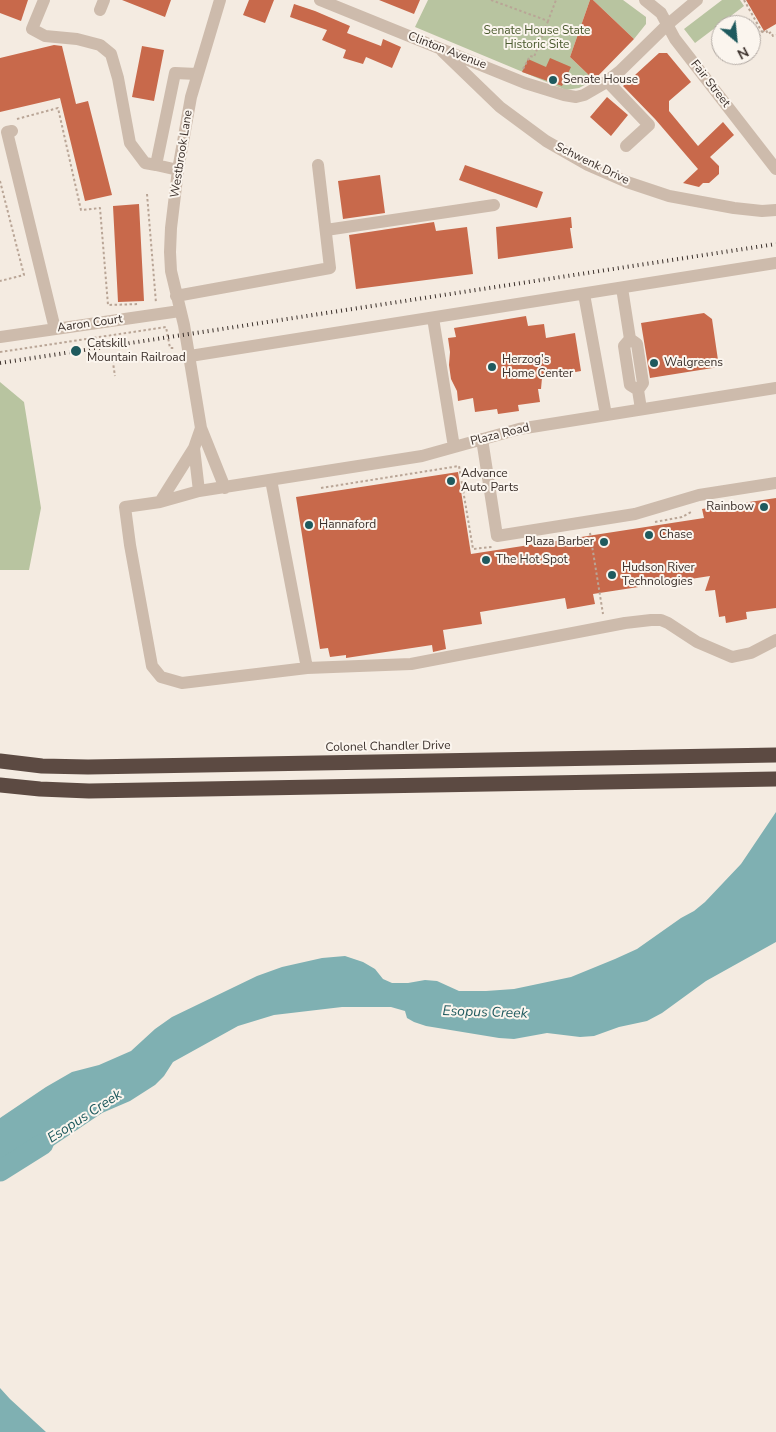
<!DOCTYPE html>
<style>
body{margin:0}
#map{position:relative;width:776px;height:1432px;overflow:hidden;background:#f4ebe1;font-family:"Nunito Sans",sans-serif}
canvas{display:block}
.north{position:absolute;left:711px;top:15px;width:50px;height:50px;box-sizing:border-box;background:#fbf5ee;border:1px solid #aea6a0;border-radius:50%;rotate:152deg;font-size:14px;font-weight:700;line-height:20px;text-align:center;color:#3b302b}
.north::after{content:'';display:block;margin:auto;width:18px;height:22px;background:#1f5a5e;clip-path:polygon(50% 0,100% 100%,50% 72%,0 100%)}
</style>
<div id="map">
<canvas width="776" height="1432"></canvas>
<div class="north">N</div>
</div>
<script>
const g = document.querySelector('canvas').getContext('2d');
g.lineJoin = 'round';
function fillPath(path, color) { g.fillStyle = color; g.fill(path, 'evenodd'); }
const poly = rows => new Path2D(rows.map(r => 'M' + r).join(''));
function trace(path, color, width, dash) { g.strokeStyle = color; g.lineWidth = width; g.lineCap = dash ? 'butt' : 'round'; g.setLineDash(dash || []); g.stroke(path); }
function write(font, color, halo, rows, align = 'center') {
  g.font = font + ' "Nunito Sans",sans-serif'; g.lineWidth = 4; g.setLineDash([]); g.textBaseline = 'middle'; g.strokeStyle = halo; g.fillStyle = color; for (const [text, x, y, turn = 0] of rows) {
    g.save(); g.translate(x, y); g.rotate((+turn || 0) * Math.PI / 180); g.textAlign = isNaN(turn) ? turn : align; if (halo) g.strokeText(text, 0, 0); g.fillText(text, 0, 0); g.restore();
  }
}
fillPath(poly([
 [428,0,590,0,570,57,594,80,579,88,566,90,415,27],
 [593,0,623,0,646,17,646,24,634,39],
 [722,0,740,0,744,6,695,43,684,29],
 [0,382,24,402,41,508,29,570,0,570]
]), '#b8c4a0');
fillPath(poly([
 [776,812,776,942,706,981,662,1013,647,1021,619,1027,594,1036,580,1037,547,1033,514,1039,499,1038,426,1026,414,1022,407,1018,405,1011,391,1007,342,1007,274,1015,238,1026,173,1062,164,1076,155,1085,130,1101,102,1113,50,1148,36,1155,12,1160,0,1166,0,1118,46,1087,72,1072,99,1065,131,1051,155,1029,172,1017,257,976,282,967,322,958,345,956,363,962,375,969,383,979,392,983,408,983,425,980,437,981,459,991,486,991,514,989,571,977,615,959,637,949,681,918,694,911,705,902,741,864],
 [0,1388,10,1399,46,1432,0,1432]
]), '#7fb0b2');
trace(poly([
 [0,1171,43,1144]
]), '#7fb0b2', 21);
fillPath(poly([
 [0,0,28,0,21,21,0,13],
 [122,0,171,0,165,17],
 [249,0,274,0,265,23,243,15],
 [379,0,420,0,414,14],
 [590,0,593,0,634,39,594,80,570,57],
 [746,0,776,0,776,24,764,31],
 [294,4,315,11,350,26,347,33,381,46,383,39,401,47,392,68,366,57,363,64,343,58,346,50,322,40,327,30,290,17],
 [54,45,62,46,76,104,88,101,112,195,85,201,60,98,0,112,0,58],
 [142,46,164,50,154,101,132,97],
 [659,53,667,53,691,82,669,101,669,111,698,146,723,122,734,135,710,157,719,166,719,174,709,183,703,183,699,187,683,183,698,169,655,119,623,86],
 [550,58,571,67,562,86,522,72,528,59,546,67],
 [607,97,628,115,611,136,590,117],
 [465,165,543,192,537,208,459,180],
 [380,175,385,213,343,219,338,181],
 [139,204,144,301,118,302,113,206],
 [571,217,572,228,570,228,573,248,498,259,496,227],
 [434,222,436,231,467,227,473,274,356,289,349,235],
 [704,313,712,319,719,367,650,378,641,323],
 [526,316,528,326,544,324,546,338,575,333,581,371,542,378,541,389,538,389,540,402,518,405,519,411,498,414,497,409,475,412,473,398,458,401,457,391,451,379,449,365,450,352,448,338,456,337,454,328],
 [458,472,471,554,704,518,702,509,776,498,776,608,746,612,747,619,726,623,725,616,719,617,715,590,705,591,710,576,593,594,595,604,567,609,565,598,480,612,482,624,443,630,446,649,433,652,432,645,346,658,346,655,330,657,328,648,320,649,296,497]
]), '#c8694b');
trace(poly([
 [491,0,548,21,556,0],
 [744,0,762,32,755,41],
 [762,32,766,30,768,34,771,32,773,36,776,35],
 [523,69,530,56,534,57,548,21],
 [17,119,58,108,81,210,100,208,108,305,139,304],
 [0,181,24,275,0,281],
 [147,194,156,303],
 [0,352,166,327,170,348,175,348],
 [90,356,100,354,101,358,112,356,115,376],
 [321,488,459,466,473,549,492,547],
 [655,522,682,517,693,511],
 [590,533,603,614]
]), '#b9a596', 2, [2.5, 2.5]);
trace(poly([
 [44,0,32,29,45,36,77,39,100,45,111,54,118,78,130,143,145,163,156,165],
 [220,0,191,97,178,170,171,228,170,252,171,271,184,325,201,428,225,488],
 [320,0,525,83,564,95,576,97,584,95,603,84,620,71,667,25,697,0],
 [645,0,661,13,675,39,776,169],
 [100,10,104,0],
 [442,51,500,107,546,141,588,165,627,182,669,196,734,208,762,211,776,210],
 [607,81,649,125,626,146],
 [12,131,7,132,55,329],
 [178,170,156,165,175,73,197,74],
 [326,230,494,205],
 [622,288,630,339,624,346,630,385,638,390,641,409],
 [584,294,606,415],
 [176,296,330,268,318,165],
 [433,318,454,447],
 [0,337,180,311],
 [630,339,637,344,643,383,638,390],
 [190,356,776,263],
 [776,388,519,429,422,456,199,491,160,502,125,507,130,545,152,666,161,677,182,683,307,668,411,664,625,623,651,620,661,620,668,623,697,642,732,657,751,653,776,640],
 [482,439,497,536,635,514,699,495,776,483],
 [271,480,307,668],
 [199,491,194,448,201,428],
 [160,502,194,448]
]), '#cdbbac', 12);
trace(poly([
 [0,761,42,766,88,767,776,755],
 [0,785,40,789,89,791,776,779]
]), '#5c4a42', 15);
trace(poly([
 [0,363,776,244]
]), '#3b302b', 4, [1, 4]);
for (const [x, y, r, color] of [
 [553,80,5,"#1f5a5e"],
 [76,351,6,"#1f5a5e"],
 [654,363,5,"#1f5a5e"],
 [492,367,5,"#1f5a5e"],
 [451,481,5,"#1f5a5e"],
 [764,507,5,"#1f5a5e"],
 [309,525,5,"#1f5a5e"],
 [649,535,5,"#1f5a5e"],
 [604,542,5,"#1f5a5e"],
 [486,560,5,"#1f5a5e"],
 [612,575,5,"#1f5a5e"]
]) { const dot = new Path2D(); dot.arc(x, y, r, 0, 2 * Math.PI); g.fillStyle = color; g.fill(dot); trace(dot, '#fbf5ee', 2); }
write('12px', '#4a5a2e', '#fbf5ee', [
 ["Senate House State",537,31],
 ["Historic Site",537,45]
]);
write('12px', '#3b302b', '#fbf5ee', [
 ["Clinton Avenue",447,51,21],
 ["Fair Street",710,84,52],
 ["Westbrook Lane",182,154,-81],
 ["Schwenk Drive",592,164,26],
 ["Aaron Court",90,324,-8],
 ["Plaza Road",500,435,-14],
 ["Colonel Chandler Drive",388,747,-1]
]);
write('12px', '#3b302b', '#fbf5ee', [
 ["Senate House",563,80],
 ["Catskill",87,344],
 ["Mountain Railroad",87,358],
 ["Herzog's",502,360],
 ["Home Center",502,374],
 ["Walgreens",664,363],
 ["Advance",461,474],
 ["Auto Parts",461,488],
 ["Rainbow",754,507,"right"],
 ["Hannaford",319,525],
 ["Chase",659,535],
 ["Plaza Barber",594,542,"right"],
 ["The Hot Spot",496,560],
 ["Hudson River",622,568],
 ["Technologies",622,582]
], 'left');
write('italic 14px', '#1f5a5e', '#fbf5ee', [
 ["Esopus Creek",485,1013,2],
 ["Esopus Creek",85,1117,-33]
]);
</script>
